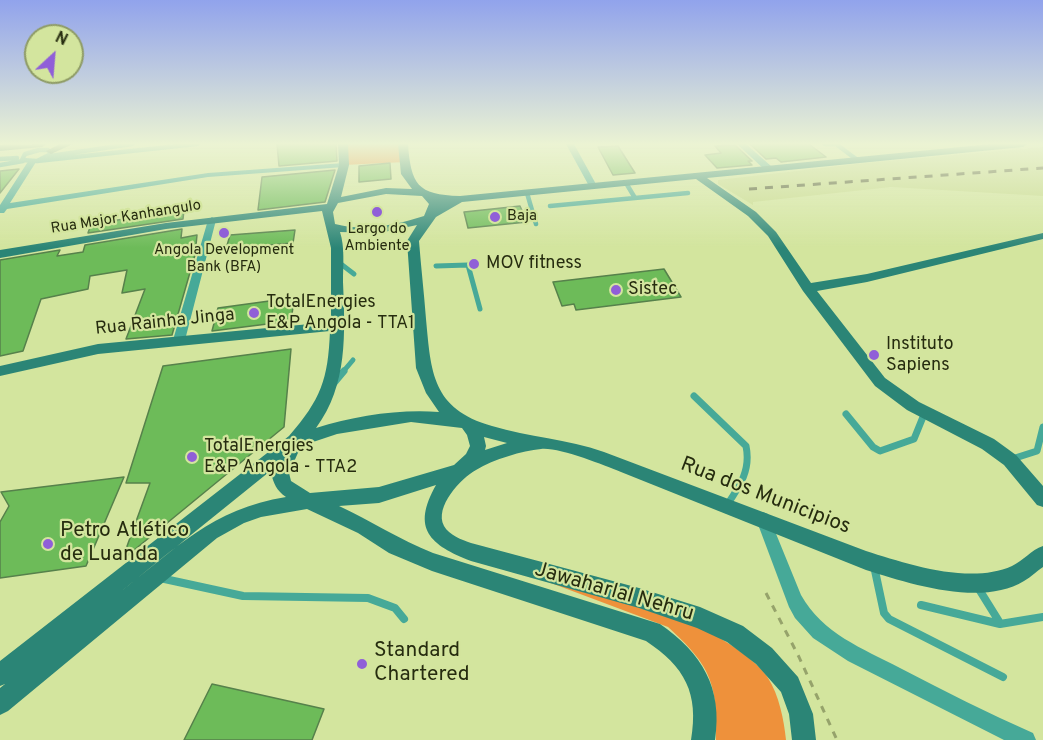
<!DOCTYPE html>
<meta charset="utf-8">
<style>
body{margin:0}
#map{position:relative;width:1043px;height:740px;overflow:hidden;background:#d3e59e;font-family:Overpass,sans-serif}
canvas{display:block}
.north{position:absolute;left:24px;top:24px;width:60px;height:60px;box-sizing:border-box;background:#d3e59e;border:2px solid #8e9b65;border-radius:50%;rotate:26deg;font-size:16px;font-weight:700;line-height:24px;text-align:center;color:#262c0f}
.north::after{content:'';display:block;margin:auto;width:21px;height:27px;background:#905fd8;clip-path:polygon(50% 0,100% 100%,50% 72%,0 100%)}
</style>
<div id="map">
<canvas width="1043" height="740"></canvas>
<div class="north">N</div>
</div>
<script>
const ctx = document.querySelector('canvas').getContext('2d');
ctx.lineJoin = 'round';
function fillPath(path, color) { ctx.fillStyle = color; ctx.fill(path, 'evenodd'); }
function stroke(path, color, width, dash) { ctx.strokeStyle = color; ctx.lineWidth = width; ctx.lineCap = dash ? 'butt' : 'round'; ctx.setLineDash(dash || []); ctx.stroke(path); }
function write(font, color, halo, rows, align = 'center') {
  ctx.font = font + ' Overpass,sans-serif'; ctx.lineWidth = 4.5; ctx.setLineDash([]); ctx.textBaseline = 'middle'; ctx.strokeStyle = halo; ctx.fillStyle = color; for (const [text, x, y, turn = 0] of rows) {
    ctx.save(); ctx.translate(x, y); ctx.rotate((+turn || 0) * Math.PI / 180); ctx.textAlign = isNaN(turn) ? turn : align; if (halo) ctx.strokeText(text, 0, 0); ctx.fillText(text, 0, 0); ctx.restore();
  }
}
const built = new Path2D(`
 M1043,147V196L891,187L753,202V205L718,184V180L865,163Z`);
const green = new Path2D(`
 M343,144H403L405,162L344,165Z
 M434,539L706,630C724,640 757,660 768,678C779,695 784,720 786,740H716C718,683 710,665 668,627Z`);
const building = new Path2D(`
 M277,144H336L337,161L279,166Z
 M750,144H809L826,157L781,162L776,158L766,159Z
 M735,145L752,161H748L752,165L717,168L705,155L721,153L715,146Z
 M618,146L635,173L613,175L598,147Z
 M390,163L391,179L359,182V166Z
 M19,169L0,193V171Z
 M335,170L325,202L258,210L262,177Z
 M520,206L527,222L468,228L464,212Z
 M184,210L183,219L88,233L91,224Z
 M182,229L181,238L197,235L195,255L172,335L126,339L145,289L122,293L127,270L90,276L88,289L41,299L23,351L0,356V260L60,250L57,256L83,252L85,245Z
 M295,230L293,243L226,249L230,235Z
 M664,269L681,297L576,310L574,304L562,306L553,282Z
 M284,299V301L294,300L291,321L212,331L218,308Z
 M291,349L284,427L122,560L150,483H126L163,366Z
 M124,477L86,566L0,578V522L9,506L1,492Z
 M212,684L324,709L312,740H184Z`);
const path = new Path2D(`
 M766,593L799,657L837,740`);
const laneFar3 = new Path2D(`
 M825,144H837
 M836,144L856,159
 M39,150H48L51,154L37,161L22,160L25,154Z
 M50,156L132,144
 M0,159L17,158
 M37,161L197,144
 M0,165L23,161
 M626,183L635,198
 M527,193L536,224
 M550,206L688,193`);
const laneFar2 = new Path2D(`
 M337,261L354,274
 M436,266L468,265L480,309
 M342,373L353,360`);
const laneFar1 = new Path2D(`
 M334,383L344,371
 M694,396L746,446C751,470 740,486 727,505
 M846,414L873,447L880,451L914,439L925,412
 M1012,459L1037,451L1043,427`);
const lane = new Path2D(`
 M874,566L884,613L889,619L1003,677
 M160,578L243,596L368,598L395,608L404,619
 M977,586L1000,623
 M921,605L1000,624L1043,617`);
const street = new Path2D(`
 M566,144H574L597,186L596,188L589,186Z
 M737,144H746L771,166V170H765Z
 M29,160L36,162L10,203L208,173L344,163L348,165L344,167L208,177L7,209L4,213H0V205Z
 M212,217L216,220L185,340L179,344L173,340L208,220Z
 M763,512L768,514L770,519L801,595C823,634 862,648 900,668C944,691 988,713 1033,733L1036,740H1004L848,661L813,638L795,618L789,607L756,519L758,514Z`);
const secondary = new Path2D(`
 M338,144H348L349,165L341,197L386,188L412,189L401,174L398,144H408C411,184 417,195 460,196L991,144H1027L1023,147L707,178L756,212L776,232L811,283L867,274L1043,233V239L867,282L817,291L885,378L919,402L994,439L1016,455L1043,486V507L1037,505L1004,465L982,449L907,410L875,386L803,291L768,236L748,216L696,179L462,202L436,217L419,241C421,267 424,293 426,319C431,372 432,409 492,426C529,437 567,439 604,452L866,551C907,564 970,585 1012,566C1023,561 1031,550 1043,546V567C1037,571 1031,577 1024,581C982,607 910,584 866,570L621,472C603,465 559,447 541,449C522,451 494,459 476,470C461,478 434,507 444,526C449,535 462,540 471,543L639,588L700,607L743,626L772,648L798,677L813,714L816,740H792L789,714L781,692L756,664L727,642L697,628L639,608L471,561C430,545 411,529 436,485L379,503L339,506C371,521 400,540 433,553L660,624C702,653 723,688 715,740H691C699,693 685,667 646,641L432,571L389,553L358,533L307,509L261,517L244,523L217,538L8,711L0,715V688L5,684L0,686V661L289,436C321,399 328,380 330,331L98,354L0,376V366L98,344L331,322V248L322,211L166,229L0,258V250L166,223L327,204L339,165ZM386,194L422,196L429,204L424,216C395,225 365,232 335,224L333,212L338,203ZM417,225L407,241L416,368L426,393L439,412C398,409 355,416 316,428C348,385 345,333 343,282C343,266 345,247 340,232L379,233ZM411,422L462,428L467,435L470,446L466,454L454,465L379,487L310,493L291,481L289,473L301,446L337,434ZM484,437L507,443L485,450L486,446ZM274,468L271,473C274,484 276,490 286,497C212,509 176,548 119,593Z`);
const primary = new Path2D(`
 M46,144L42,147L0,151V145Z
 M60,144H73L51,154L46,151Z`);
const rail = new Path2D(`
 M749,189L1043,168`);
const markers = [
 [377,212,6,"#905fd8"],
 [495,217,6,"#905fd8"],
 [224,233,6,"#905fd8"],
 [474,264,6,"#905fd8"],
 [616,290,6,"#905fd8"],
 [254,313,6,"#905fd8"],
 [874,355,6,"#905fd8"],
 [192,457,6,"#905fd8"],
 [48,544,6,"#905fd8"],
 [362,664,6,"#905fd8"]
];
const farPoinames = [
 ["Baja",507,217,"left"],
 ["Largo do",377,230],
 ["Ambiente",377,247],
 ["Angola Development",224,251],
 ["Bank (BFA)",224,268]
];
const farStreetnames = [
 ["Rua Major Kanhangulo",126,218,-9]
];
const poiNames = [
 ["MOV fitness",486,264],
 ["Sistec",628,290],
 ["TotalEnergies",266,303],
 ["E&P Angola - TTA1",266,324],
 ["Instituto",886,345],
 ["Sapiens",886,366],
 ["TotalEnergies",204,447],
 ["E&P Angola - TTA2",204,468]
];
const streetNames = [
 ["Rua Rainha Jinga",165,323,-6]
];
const nearStreetnames = [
 ["Rua dos Municipios",765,497,21],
 ["Jawaharlal Nehru",614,593,16]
];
const nearPoinames = [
 ["Petro Atlético",60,532],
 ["de Luanda",60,556],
 ["Standard",374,652],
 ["Chartered",374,676]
];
fillPath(built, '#c6d98a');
fillPath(green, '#ee913b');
fillPath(building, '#6dbb59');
stroke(building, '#56814b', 1.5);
stroke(path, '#96a36b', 3, [7, 7]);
stroke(laneFar3, '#46a998', 4.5);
stroke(laneFar2, '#46a998', 5);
stroke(laneFar1, '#46a998', 7);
stroke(lane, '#46a998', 8);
fillPath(street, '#46a998');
fillPath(secondary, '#2b8576');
fillPath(primary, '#236a5e');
stroke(rail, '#444c28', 3, [8, 8]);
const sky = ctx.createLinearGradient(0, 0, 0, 248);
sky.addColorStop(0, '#91a3ec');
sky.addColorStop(0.58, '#ebf3d3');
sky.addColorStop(1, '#ebf3d300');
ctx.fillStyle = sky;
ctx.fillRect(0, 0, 1043, 248);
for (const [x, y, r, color] of markers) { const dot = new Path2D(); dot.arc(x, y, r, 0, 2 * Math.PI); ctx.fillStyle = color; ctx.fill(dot); stroke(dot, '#d3e59e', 2); }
write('15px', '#262c0f', '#d3e59e', farPoinames);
write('15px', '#262c0f', '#d3e59e', farStreetnames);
write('18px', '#262c0f', '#d3e59e', poiNames, 'left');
write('18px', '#262c0f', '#d3e59e', streetNames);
write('21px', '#262c0f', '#d3e59e', nearStreetnames);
write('21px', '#262c0f', '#d3e59e', nearPoinames, 'left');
</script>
